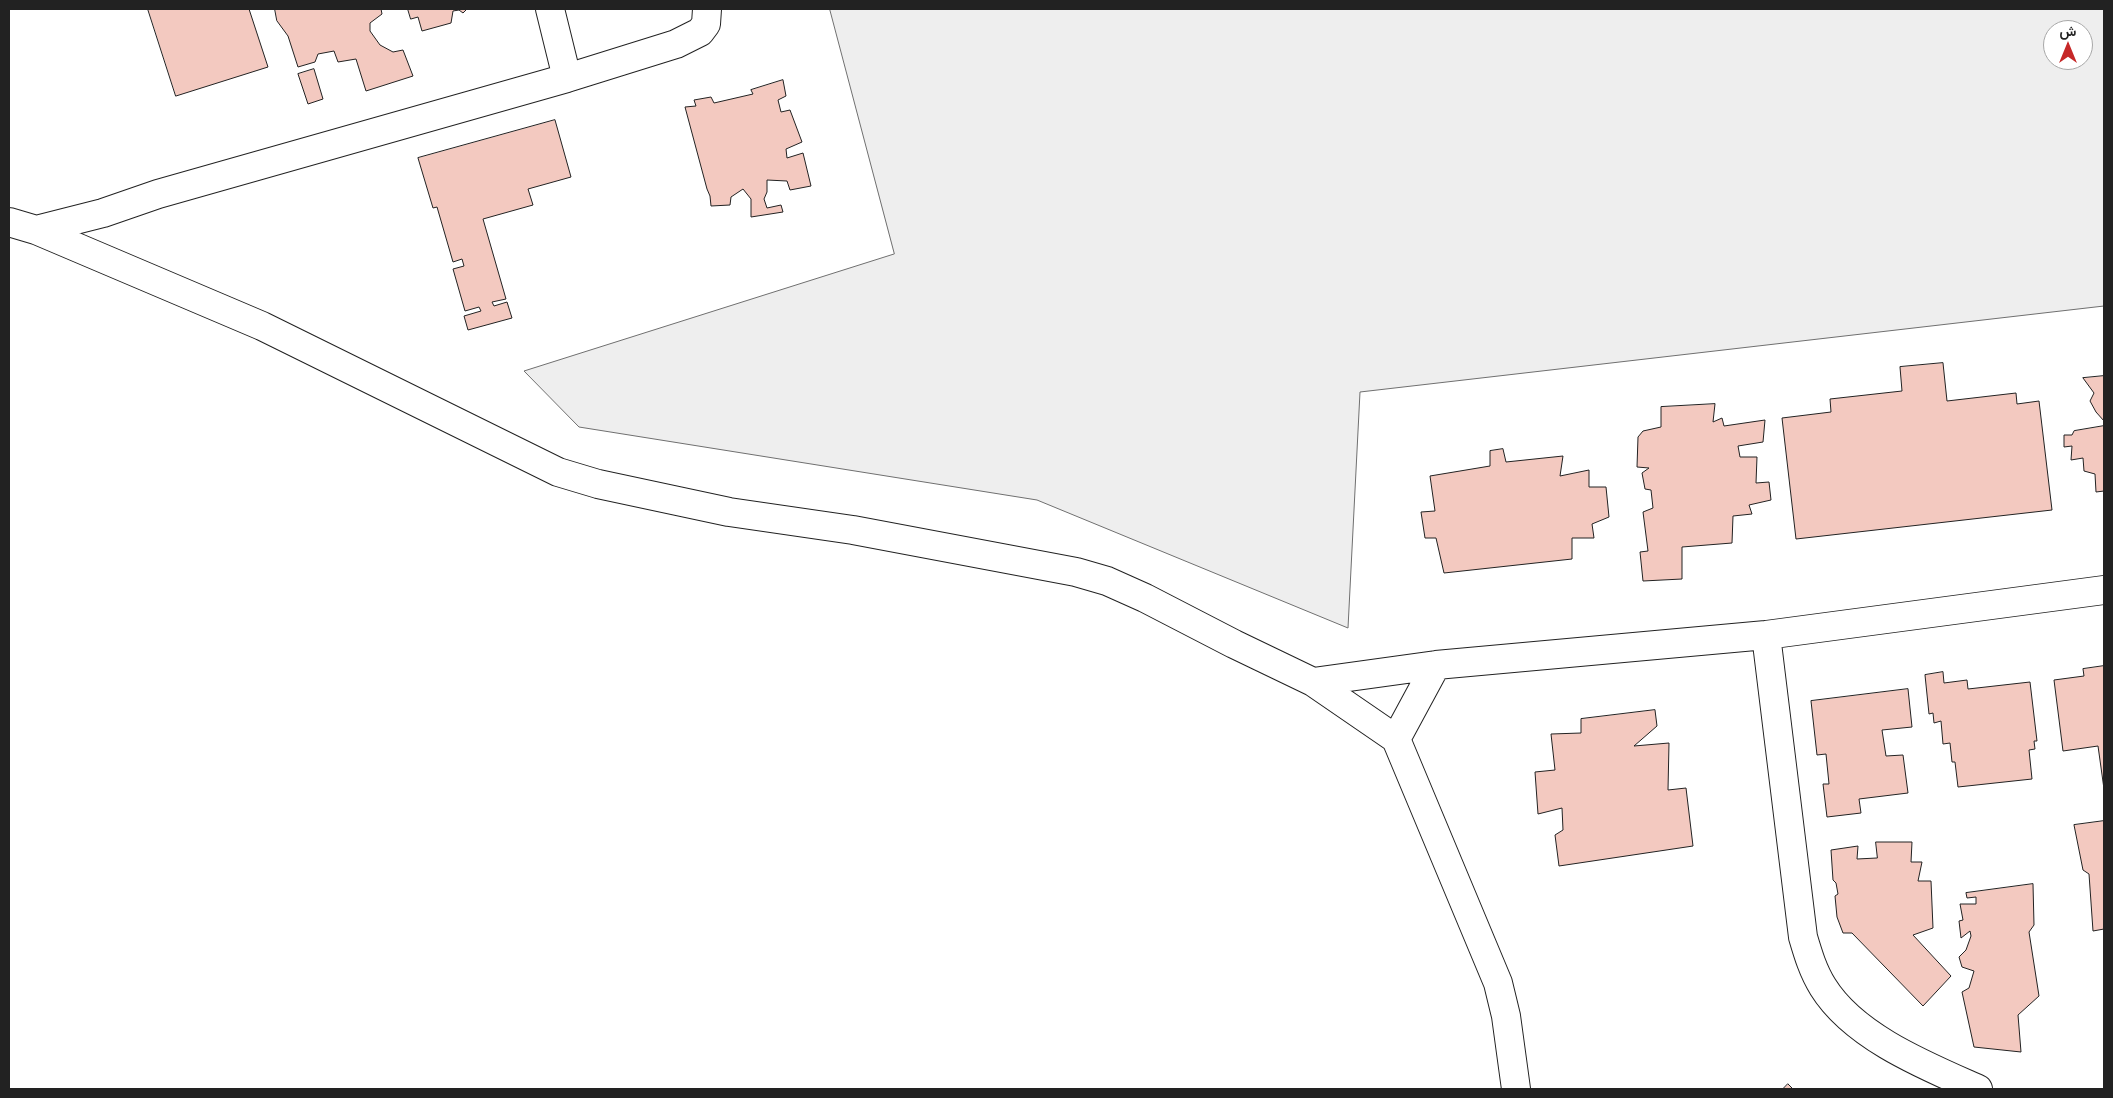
<!DOCTYPE html>
<meta charset="utf-8">
<style>
body{margin:0}
#map{position:relative;width:2113px;height:1098px;overflow:hidden;background:#fff;font-family:"Space Grotesk",Vazirmatn,sans-serif}
canvas{display:block}
.frame{position:absolute;inset:0;border:10px solid #222;pointer-events:none}
.north{position:absolute;left:2043px;top:20px;width:50px;height:50px;box-sizing:border-box;background:#fff;border:1px solid #a7a7a7;border-radius:50%;rotate:0deg;font-size:14px;font-weight:700;line-height:20px;text-align:center;color:#222}
.north::after{content:'';display:block;margin:auto;width:18px;height:22px;background:#c62828;clip-path:polygon(50% 0,100% 100%,50% 72%,0 100%)}
</style>
<div id="map">
<canvas width="2113" height="1098"></canvas>
<div class="frame"></div>
<div class="north">ش</div>
</div>
<script>
const ctx = document.querySelector('canvas').getContext('2d');
ctx.lineJoin = 'round';
function fillPath(path, color) { ctx.fillStyle = color; ctx.fill(path, 'evenodd'); }
function stroke(path, color, width, dash) { ctx.strokeStyle = color; ctx.lineWidth = width; ctx.lineCap = dash ? 'butt' : 'round'; ctx.setLineDash(dash || []); ctx.stroke(path); }
const green = new Path2D(`
 M830,9H2104V306L1360,392L1348,628L1037,500L579,427L524,371L894,254ZM2053,30H2083V60H2053Z`);
const building = new Path2D(`
 M148,9H249L268,67L176,96Z
 M275,9H381L382,14L370,23V31L380,45L393,52L403,50L413,76L366,91L356,59L338,62L334,51L318,54L315,62L298,67L288,36L277,21Z
 M408,9H467L463,13L459,10L453,11L451,23L422,31L418,17L411,19Z
 M314,69L323,99L308,104L298,74Z
 M783,80L786,96L778,100L781,112L790,110L802,142L786,149L787,158L803,153L811,186L790,190L787,181L767,180V192L764,199L767,208L781,205L783,212L751,217V199L743,189L731,197L730,205L711,206L710,196L707,189L685,107L696,106L694,100L711,97L714,103L753,94L751,90Z
 M555,120L571,177L528,189L533,205L483,219L506,299L492,302L494,306L507,302L512,318L468,330L464,316L481,311L479,307L465,311L453,269L464,266L462,259L453,262L437,207L433,208L418,158Z
 M1943,363L1947,401L2016,393L2017,404L2039,401L2052,510L1796,539L1782,418L1831,412L1830,399L1902,391L1900,367Z
 M2104,376V421L2096,412L2090,401L2094,393L2083,378Z
 M1715,404L1713,422L1722,418L1724,426L1765,420L1763,442L1738,446L1740,457H1757L1756,483L1769,482L1771,500L1749,505L1752,514L1733,516L1732,543L1682,547V579L1643,581L1640,552L1648,551L1643,512L1653,508L1651,490L1645,489L1642,473L1649,468L1637,467L1638,437L1643,431L1661,427V407Z
 M2104,426V491L2096,492L2095,474L2084,471L2083,458L2071,460L2072,446L2064,447V435H2072L2074,431Z
 M1503,449L1506,462L1563,456L1560,476L1589,470V487H1606L1609,517L1592,524L1594,538H1572V559L1444,573L1436,538H1425L1421,512L1435,511L1430,476L1490,466V451Z
 M2104,666V789L2098,746L2063,751L2054,680L2084,676L2083,669Z
 M1943,672L1944,683L1967,680L1968,689L2030,682L2037,741H2034L2035,749L2029,750L2032,779L1958,787L1955,762H1952L1950,743L1943,744L1941,721L1934,723L1933,713L1929,714L1925,675Z
 M1908,689L1912,727L1882,730L1886,756L1903,755L1908,793L1859,799L1861,813L1827,817L1823,784H1829L1826,754L1817,755L1811,701Z
 M1655,710L1657,726L1634,746L1669,743L1668,790L1686,788L1693,846L1559,866L1555,835L1563,830L1562,808L1538,814L1535,772L1555,770L1551,734L1581,733V719Z
 M2104,821V929L2093,931L2089,874L2083,870L2074,825Z
 M1876,842H1912L1911,862H1922L1918,881H1931L1933,928L1913,935L1951,976L1923,1006L1852,933H1843L1837,917L1835,896L1838,894L1836,883L1833,880L1831,850L1858,846L1857,859L1877,858Z
 M2033,884L2034,925L2029,932L2039,996L2018,1015L2021,1052L1974,1047L1962,992L1969,988L1974,971L1962,967L1959,957L1966,950L1971,936L1970,931L1961,938L1959,921L1963,920L1960,904H1976V897L1967,898L1966,893Z
 M1788,1084L1793,1089H1783Z`);
const minor = new Path2D(`
 M550,9L567,78
 M9,222L36,230L262,326L558,472L598,484L729,512L853,530L1076,572L1107,581L1145,598L1234,644L1313,682L1396,739L1498,983L1506,1016L1516,1089
 M36,230L103,213L158,194L567,78L676,44L700,32L706,24L707,9
 M1766,635L1803,937C1808,954 1813,971 1823,987C1854,1037 1926,1066 1978,1089
 M1313,682L1436,665L1766,635L2104,590
 M1396,739L1436,665`);
fillPath(green, '#eee');
stroke(green, '#6f6f6f', 1);
fillPath(building, '#f3c9c0');
stroke(building, '#222', 1);
stroke(minor, '#222', 30);
stroke(minor, '#fff', 28);
</script>
